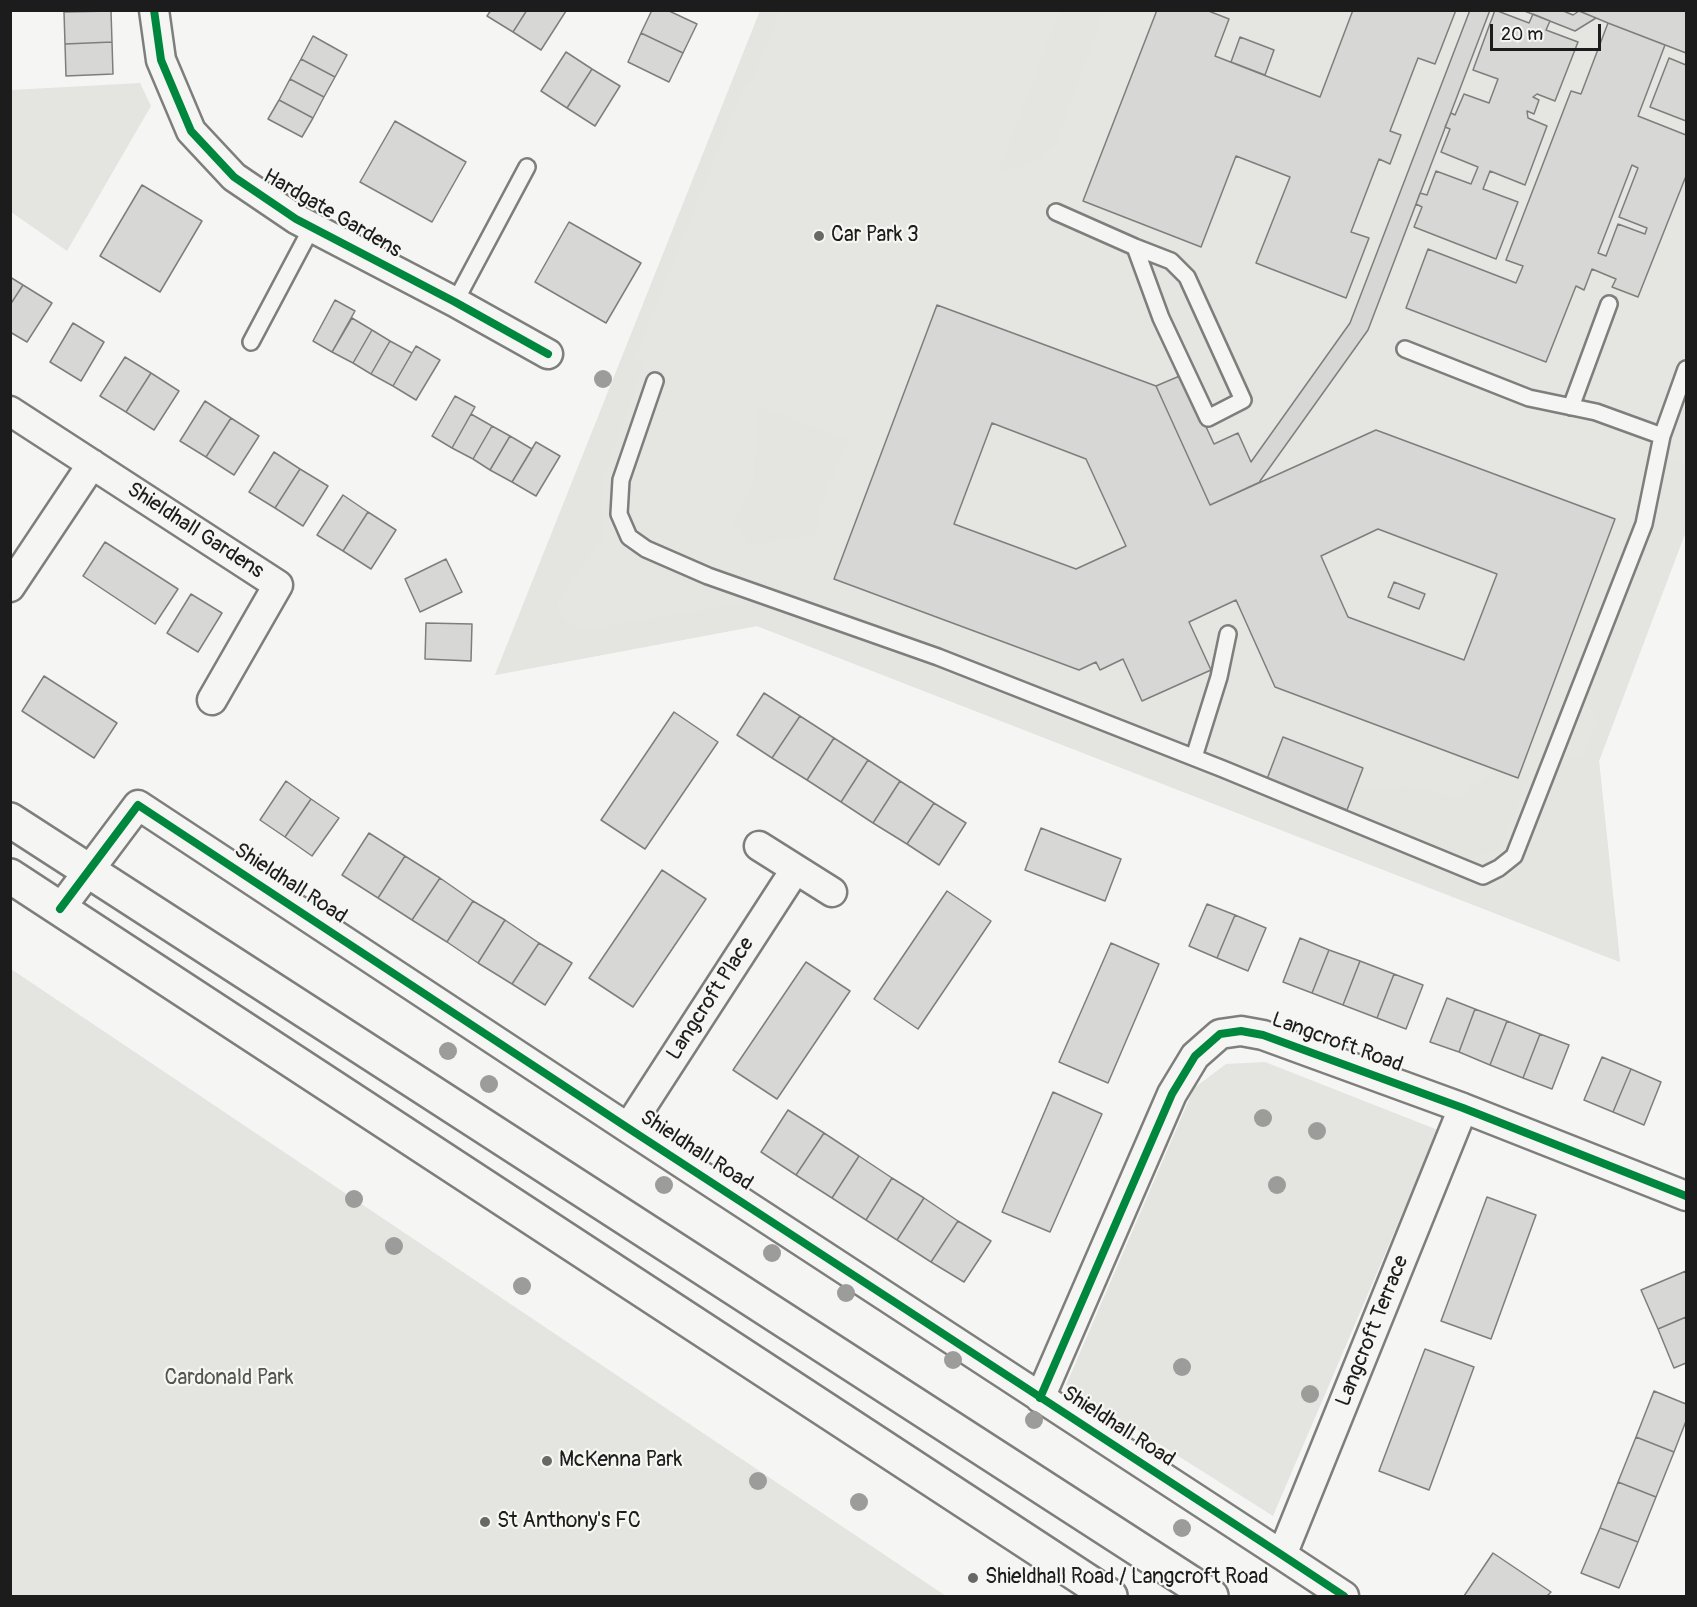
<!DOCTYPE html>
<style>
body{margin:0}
#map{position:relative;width:1697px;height:1607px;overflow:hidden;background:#f5f5f3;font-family:Pangolin,sans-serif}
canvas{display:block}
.frame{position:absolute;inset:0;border:12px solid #1c1c1c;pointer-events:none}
.scale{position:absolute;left:1490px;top:24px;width:111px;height:27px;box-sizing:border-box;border:3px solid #1c1c1c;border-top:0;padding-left:8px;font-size:18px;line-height:21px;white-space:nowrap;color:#1c1c1c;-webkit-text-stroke:4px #f6f6f2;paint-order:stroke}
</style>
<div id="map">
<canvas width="1697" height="1607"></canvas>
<div class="frame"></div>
<div class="scale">20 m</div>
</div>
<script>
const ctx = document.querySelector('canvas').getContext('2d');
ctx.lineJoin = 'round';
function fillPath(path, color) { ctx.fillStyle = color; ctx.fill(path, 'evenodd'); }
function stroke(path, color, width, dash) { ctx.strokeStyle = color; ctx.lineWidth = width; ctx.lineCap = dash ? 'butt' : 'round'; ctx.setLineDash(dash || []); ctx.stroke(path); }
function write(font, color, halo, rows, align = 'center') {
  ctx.font = font + ' Pangolin,sans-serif'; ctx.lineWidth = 4.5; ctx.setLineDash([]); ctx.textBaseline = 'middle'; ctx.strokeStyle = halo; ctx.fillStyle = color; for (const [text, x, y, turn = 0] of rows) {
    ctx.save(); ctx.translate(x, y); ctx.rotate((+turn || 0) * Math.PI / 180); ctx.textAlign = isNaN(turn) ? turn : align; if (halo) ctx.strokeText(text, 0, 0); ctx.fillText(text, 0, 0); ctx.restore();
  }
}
const built = new Path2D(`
 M760,11H1686V531L1599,761L1620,962L757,626L495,675Z`);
const green = new Path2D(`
 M760,11H780L753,80L745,83L635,358L645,362L601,485L604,536L557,602L562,617L578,631L751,601L928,666L1491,889L1509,881L1524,860L1555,774L1566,760L1583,757L1597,722L1586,700L1652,525L1657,491L1668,458L1686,464V531L1599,761L1620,962L757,626L495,675Z
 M1060,11H1104L1056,142L1031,164L998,173Z
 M140,83L151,106L67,251L11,212V90Z
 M757,405L850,440L826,490L814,535L751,545L732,523L753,485Z
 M1523,765L1531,769L1505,839L1495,851L1470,858L1356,818L1347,810L1355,789L1407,786L1461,797L1496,769L1518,778Z
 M10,969H11L946,1596H11Z
 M1265,1062L1438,1130L1273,1516L1066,1385L1194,1088L1226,1064Z`);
const building = new Path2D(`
 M491,10H527L513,32L487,16Z
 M527,10L566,11L541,50L513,32Z
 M652,10H667L697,24L683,53L641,33Z
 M1157,10H1206L1229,19L1215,56L1320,97L1353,10H1456L1435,64L1418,58L1390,131L1401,135L1390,164L1379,159L1351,232L1369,238L1346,298L1256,263L1290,177L1236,156L1201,247L1083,201Z
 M1470,10H1490L1368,330L1260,481V482L1210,505L1156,386L1182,375L1214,444L1238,433L1251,462L1350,323Z
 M1495,10L1529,23L1533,14L1550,21L1546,30L1578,42L1555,101L1537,94L1533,97L1539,100L1534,114L1527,111L1528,118L1547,126L1525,185L1490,171L1483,189L1518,202L1496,259L1414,227L1422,207L1416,204L1420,193L1427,195L1436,171L1471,184L1478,167L1441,152L1450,129L1445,127L1451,113L1455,115L1464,94L1489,103L1498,79L1473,70Z
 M1522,10H1561L1573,15L1579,11L1596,18L1575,31Z
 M1577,10H1686V53L1608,23Z
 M111,11L112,42L65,44L64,12Z
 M1608,23L1665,45L1638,116L1686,135V176L1638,297L1612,287L1616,279L1592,269L1584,290L1576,286L1546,362L1406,308L1428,249L1516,283L1523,266L1506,260L1571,91L1581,94ZM1632,165L1638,168L1619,217L1647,228L1645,234L1618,224L1606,256L1598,253Z
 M641,33L683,53L669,82L628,62Z
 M313,36L347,55L335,77L301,59Z
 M1240,37L1274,50L1265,75L1231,62Z
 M112,42L113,74L66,76L65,44Z
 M566,52L592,69L567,108L541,91Z
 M1669,58L1686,65V121L1650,107Z
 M301,59L335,77L324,97L290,79Z
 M592,69L620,86L595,126L567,108Z
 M290,79L324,97L313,118L279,100Z
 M279,100L313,118L302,137L268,119Z
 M395,121L466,162L432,222L360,182Z
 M142,185L202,221L160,292L100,256Z
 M569,222L641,263L606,323L535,282Z
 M10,277L23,285L10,305Z
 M23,285L52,303L27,342L10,332V305Z
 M335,300L355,311L332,352L313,341Z
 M937,305L1156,386L1210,505L1376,430L1615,519L1518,778L1275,687L1236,600L1189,622L1211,670L1142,701L1123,659L1100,670L1096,662L1079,670L834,579ZM992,423L1086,459L1126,546L1076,569L954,524ZM1378,529L1497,574L1464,660L1348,617L1321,556Z
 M352,318L372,330L353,363L332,352Z
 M73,323L104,342L81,381L50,362Z
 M372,330L390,341L371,374L353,363Z
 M390,341L412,353L393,386L371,374Z
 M416,346L440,360L416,400L393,386Z
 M125,357L151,373L126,412L100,396Z
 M151,373L179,391L154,430L126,412Z
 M455,396L475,407L452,448L432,436Z
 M205,401L231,418L206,457L180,441Z
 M471,414L492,426L473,459L452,448Z
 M231,418L259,436L234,475L206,457Z
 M492,426L510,436L490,470L473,459Z
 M510,436L532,449L512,482L490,470Z
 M536,442L560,456L536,496L512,482Z
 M274,452L300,469L275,508L249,492Z
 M300,469L328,486L303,526L275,508Z
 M343,495L368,512L343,551L317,535Z
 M368,512L396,530L371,569L343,551Z
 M105,542L178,589L155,624L83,576Z
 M446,559L462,592L420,612L405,579Z
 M1394,582L1425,594L1419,609L1388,597Z
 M191,594L222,613L198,652L167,633Z
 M426,623L472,624L471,661L425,659Z
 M44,676L117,723L94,758L22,711Z
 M764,693L800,716L772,758L737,735Z
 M674,712L718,742L645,849L601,820Z
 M800,716L834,738L807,780L772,758Z
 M1283,737L1363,768L1347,810L1267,779Z
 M834,738L868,760L841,802L807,780Z
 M868,760L900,781L873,823L841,802Z
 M286,781L311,799L285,837L260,820Z
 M900,781L934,803L907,844L873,823Z
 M311,799L339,818L312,856L285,837Z
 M934,803L966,823L939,865L907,844Z
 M1041,828L1121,859L1105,901L1025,870Z
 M369,833L405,856L378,898L342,875Z
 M405,856L440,878L412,920L378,898Z
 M662,870L706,899L633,1007L589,978Z
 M440,878L473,901L447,942L412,920Z
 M947,891L991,921L918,1029L874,999Z
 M473,901L505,920L478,963L447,942Z
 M1207,904L1235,915L1217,958L1189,946Z
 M1235,915L1266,928L1248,971L1217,958Z
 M505,920L539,943L512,984L478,963Z
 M1300,938L1329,950L1312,993L1283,982Z
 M539,943L572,963L545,1005L512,984Z
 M1111,943L1159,964L1108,1083L1059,1062Z
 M1329,950L1360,961L1343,1005L1312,993Z
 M1360,961L1394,974L1377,1018L1343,1005Z
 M806,962L850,991L777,1099L733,1070Z
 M1394,974L1423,985L1406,1029L1377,1018Z
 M1447,998L1475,1009L1459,1052L1430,1042Z
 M1475,1009L1507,1021L1490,1065L1459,1052Z
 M1507,1021L1540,1034L1523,1078L1490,1065Z
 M1540,1034L1569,1045L1552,1089L1523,1078Z
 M1602,1057L1631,1069L1613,1112L1584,1100Z
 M1631,1069L1661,1082L1644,1125L1613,1112Z
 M1053,1092L1102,1114L1050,1232L1002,1212Z
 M788,1110L824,1133L796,1175L761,1152Z
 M824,1133L859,1156L832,1198L796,1175Z
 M859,1156L892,1178L866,1220L832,1198Z
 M892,1178L924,1198L897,1240L866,1220Z
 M1487,1197L1536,1215L1491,1339L1441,1321Z
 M924,1198L958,1221L931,1262L897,1240Z
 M958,1221L991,1241L964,1282L931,1262Z
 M1686,1271V1317L1658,1329L1641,1290Z
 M1686,1317V1363L1674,1368L1658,1329Z
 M1425,1349L1474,1367L1429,1490L1379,1471Z
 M1654,1391L1686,1404V1421L1674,1452L1636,1437Z
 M1636,1437L1674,1452L1656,1497L1618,1482Z
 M1618,1482L1656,1497L1638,1542L1600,1528Z
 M1600,1528L1638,1542L1619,1588L1581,1573Z
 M1493,1553L1551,1592L1547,1596H1464Z`);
const lane = new Path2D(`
 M1056,212L1135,247L1171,261L1187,277L1243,400L1208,418L1161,318L1135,247
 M455,302L527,167
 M251,342L312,227
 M1405,349L1529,398L1596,412L1662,436L1686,369
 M655,381L621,480L619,514L629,537L646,549L708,576L938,657L1223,769L1483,876L1499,868L1514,856L1644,524L1662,436
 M1571,407L1609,304
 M1194,757L1219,677L1228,634`);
const street = new Path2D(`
 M154,10L161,60L191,131L234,177L296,219L455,302L548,354
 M10,411L278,585L212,700
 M10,587L92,464
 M759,846L832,892
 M60,909L138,805L628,1128L1282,1555L1344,1596
 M628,1128L795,870
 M1040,1398L1172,1094L1195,1056L1220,1034L1241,1031L1263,1035L1463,1108L1686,1196
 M1282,1555L1463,1108`);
const primary = new Path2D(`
 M10,820L1211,1596
 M10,876L1110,1596`);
const cycleway = new Path2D(`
 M154,10L161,60L191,131L234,177L296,219L455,302L548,354
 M60,909L138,805L628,1128L1282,1555L1344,1596
 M1040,1398L1172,1094L1195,1056L1220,1034L1241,1031L1263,1035L1463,1108L1686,1196`);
const trees = [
 [603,379],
 [448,1051],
 [489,1084],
 [1263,1118],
 [1317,1131],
 [664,1185],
 [1277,1185],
 [354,1199],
 [394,1246],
 [772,1253],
 [522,1286],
 [846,1293],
 [953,1360],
 [1182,1367],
 [1310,1394],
 [1034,1420],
 [758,1481],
 [859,1502],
 [1182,1528]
];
const markers = [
 [819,236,6,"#686867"],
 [547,1461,6,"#686867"],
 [485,1522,6,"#686867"],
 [973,1578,6,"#686867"]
];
const streetNames = [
 ["Hardgate Gardens",332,214,30],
 ["Shieldhall Gardens",195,531,33],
 ["Shieldhall Road",290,884,33],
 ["Langcroft Place",711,999,-57],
 ["Langcroft Road",1337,1043,20],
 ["Shieldhall Road",696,1151,33],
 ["Langcroft Terrace",1373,1331,-68],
 ["Shieldhall Road",1118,1427,33]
];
const poiNames = [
 ["Car Park 3",831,236],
 ["McKenna Park",559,1461],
 ["St Anthony's FC",497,1522],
 ["Shieldhall Road / Langcroft Road",985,1578]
];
const parkNames = [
 ["Cardonald Park",229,1379]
];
fillPath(built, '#e5e5e2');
fillPath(green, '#e4e4e1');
fillPath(building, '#d7d7d6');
stroke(building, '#7e7e7d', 1.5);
stroke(lane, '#7e7e7d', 20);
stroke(street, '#7e7e7d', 33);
stroke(primary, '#7e7e7d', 38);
stroke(lane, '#f5f5f3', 15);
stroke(street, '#f5f5f3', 28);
stroke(primary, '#f5f5f3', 33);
stroke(cycleway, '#00873e', 8);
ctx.fillStyle = '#9c9c9b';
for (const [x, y] of trees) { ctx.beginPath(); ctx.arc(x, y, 9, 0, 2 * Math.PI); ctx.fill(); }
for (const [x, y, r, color] of markers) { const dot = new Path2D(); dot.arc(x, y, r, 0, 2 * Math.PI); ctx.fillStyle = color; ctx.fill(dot); stroke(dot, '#f6f6f2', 2); }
write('21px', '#1c1c1c', '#f6f6f2', streetNames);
write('21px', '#1c1c1c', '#f6f6f2', poiNames, 'left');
write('21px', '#545453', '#f6f6f2', parkNames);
</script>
